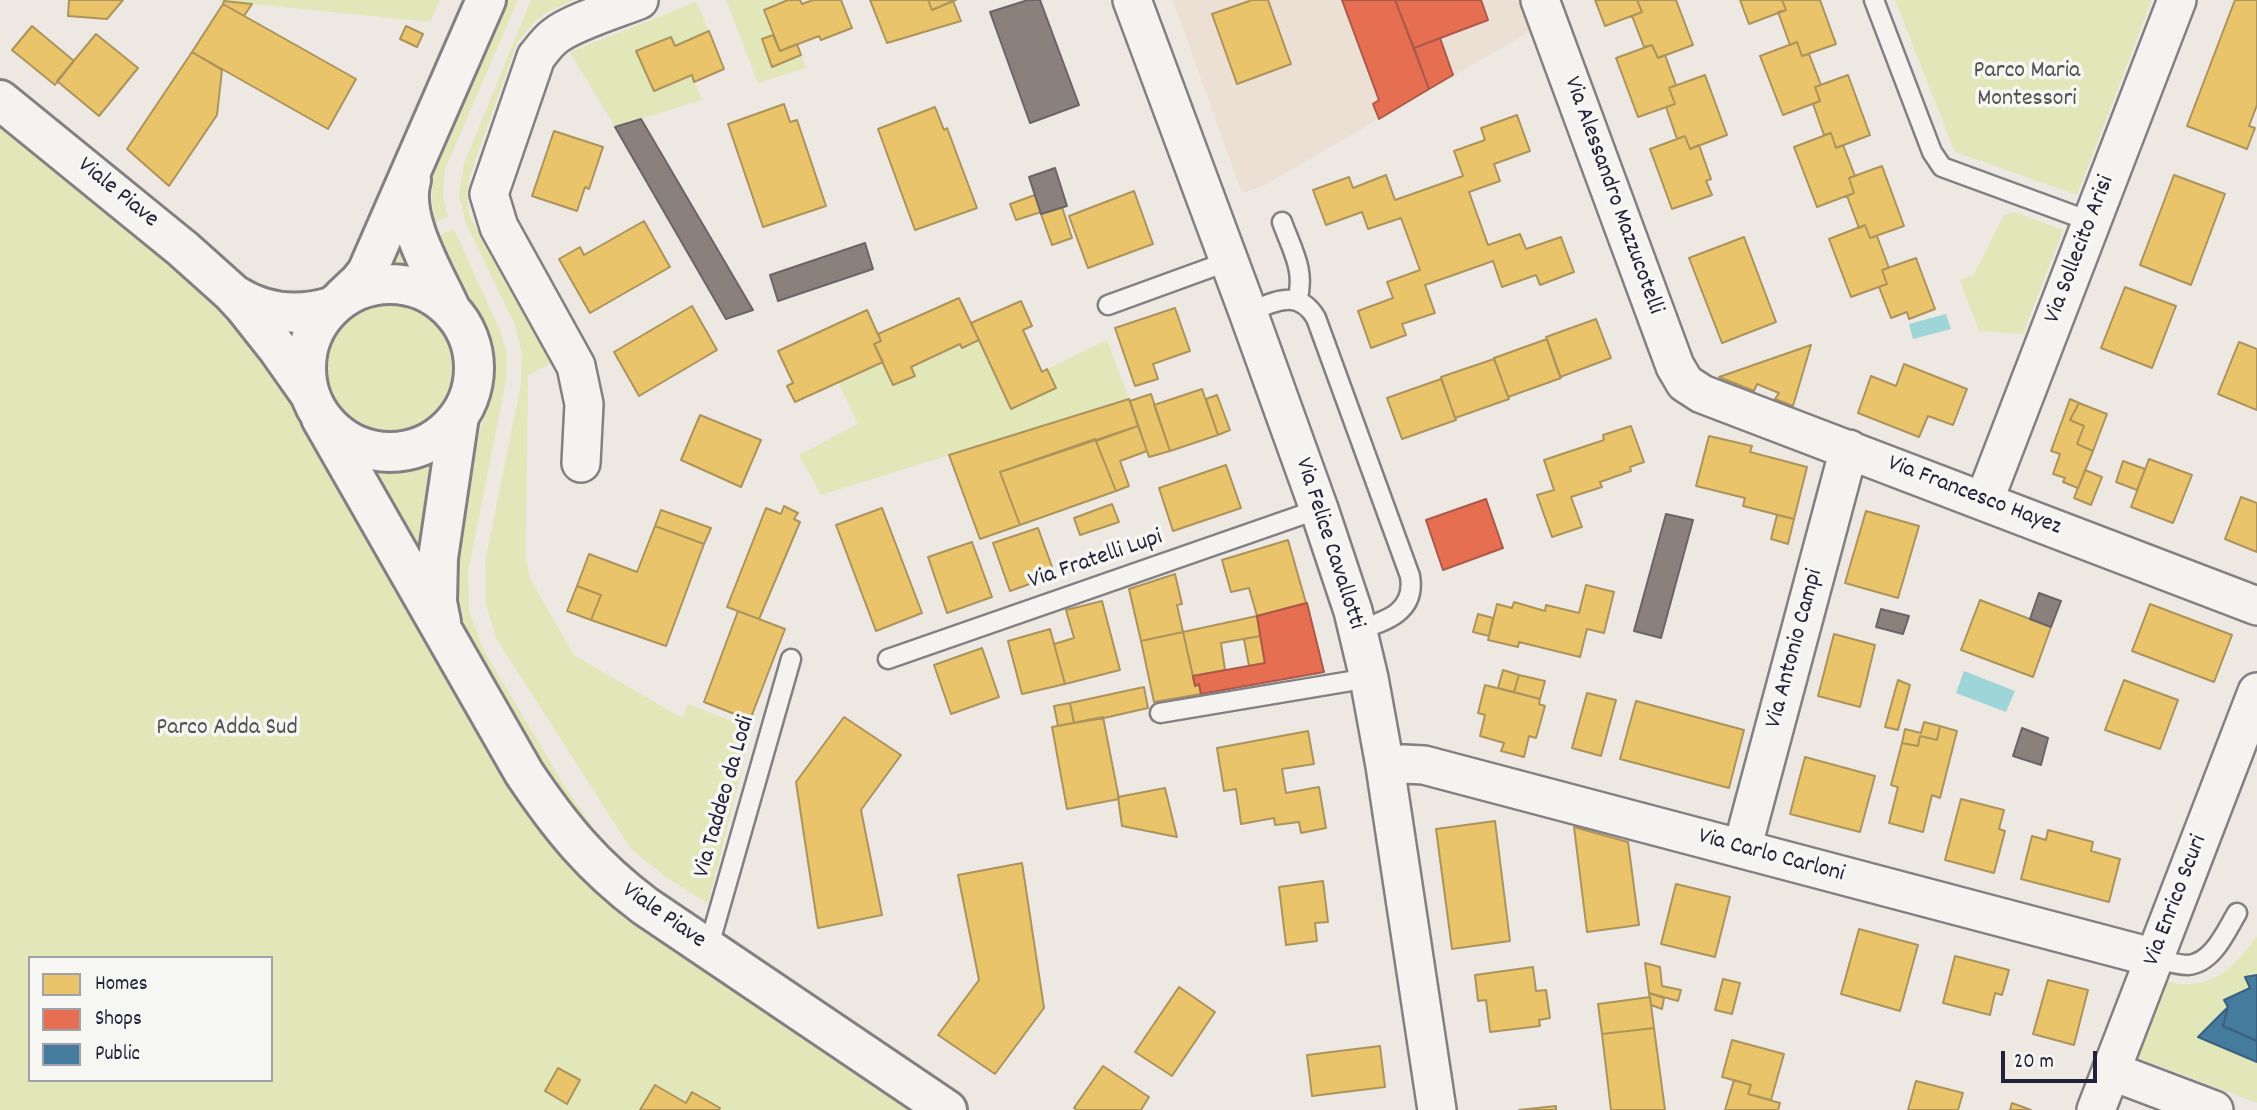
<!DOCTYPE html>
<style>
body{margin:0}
#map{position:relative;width:2257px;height:1110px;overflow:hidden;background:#ede8e2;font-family:Dekko,sans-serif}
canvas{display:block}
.legend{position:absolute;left:28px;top:956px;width:245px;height:126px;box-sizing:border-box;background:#f6f6f2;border:2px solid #a1a1a9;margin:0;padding:9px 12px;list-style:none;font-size:21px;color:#22223b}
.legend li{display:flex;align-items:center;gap:14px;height:35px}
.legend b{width:35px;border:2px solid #a1a1a9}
.scale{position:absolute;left:2001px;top:1051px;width:96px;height:32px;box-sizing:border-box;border:4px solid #22223b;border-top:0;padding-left:9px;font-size:21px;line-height:24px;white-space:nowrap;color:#22223b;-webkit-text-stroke:5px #f6f6f2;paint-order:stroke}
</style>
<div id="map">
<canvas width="2257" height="1110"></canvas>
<ul class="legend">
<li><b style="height:19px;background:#e9c46a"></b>Homes</li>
<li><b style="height:19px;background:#e76f51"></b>Shops</li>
<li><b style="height:19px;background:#457b9d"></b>Public</li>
</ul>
<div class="scale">20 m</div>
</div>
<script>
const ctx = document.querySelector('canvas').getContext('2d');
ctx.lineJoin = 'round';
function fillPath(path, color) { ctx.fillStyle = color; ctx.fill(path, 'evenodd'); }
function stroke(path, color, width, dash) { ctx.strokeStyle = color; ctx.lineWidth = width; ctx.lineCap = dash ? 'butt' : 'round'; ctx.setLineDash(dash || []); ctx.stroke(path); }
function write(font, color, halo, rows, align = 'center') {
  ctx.font = font + ' Dekko,sans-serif'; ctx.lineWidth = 7; ctx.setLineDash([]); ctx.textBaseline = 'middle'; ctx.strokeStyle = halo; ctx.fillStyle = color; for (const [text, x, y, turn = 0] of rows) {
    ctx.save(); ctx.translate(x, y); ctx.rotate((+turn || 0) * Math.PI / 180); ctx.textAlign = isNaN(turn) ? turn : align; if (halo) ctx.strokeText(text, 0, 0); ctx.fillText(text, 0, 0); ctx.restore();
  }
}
const built = new Path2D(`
 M1173,0H1519L1531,31L1261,187L1242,193Z`);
const green = new Path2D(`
 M215,0H440L430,22Z
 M501,0H518L445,169L443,196L448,217L435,222L432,201L433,161Z
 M531,0H574L547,12L535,21L517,43L470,175C467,191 466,204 471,219L552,363L528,375L526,557L530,578L574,655L682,718L688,704L752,729L708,904L665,876L631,849L496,638L486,605L485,562L521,384L522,354L515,325L465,221L459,195L464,164Z
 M726,0H788L764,10L773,35L762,39L772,66L801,55L806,68L758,83Z
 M1895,0H2152L2077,195L1955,152Z
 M696,2L709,31L675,46L671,37L637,52L653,91L692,75L702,100L615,127L570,52Z
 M0,114L220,298L295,395L521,786L919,1110H0ZM30,958H271V1080H30Z
 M2015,212L2063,230L2023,334L1979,331L1960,281L1974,274L2004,215Z
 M454,229L500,331L507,353L506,380L468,572L469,611L484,651L564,785L598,835L613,853L612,856L563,806L466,638L456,577L457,556L477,443L492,385L493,357L489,336L477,312L449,267L438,236Z
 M383,237L412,240L426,278C408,272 392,269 373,270Z
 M321 368a69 69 0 1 1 138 0a69 69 0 1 1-138 0Z
 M979,340L1011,409L1055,388L1047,369L1107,340L1129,399L821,495L799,455L858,424L838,382L883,362L894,385L915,376L911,367L960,344L962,348Z
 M448,441L433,585L355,456C393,467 416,462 448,441Z
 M2257,936V975L2245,977L2250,988L2224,1000L2228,1007L2198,1036L2257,1062V1103L2136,1057L2165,981C2207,993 2234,970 2257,936Z`);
const water = new Path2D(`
 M1946,314L1951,329L1913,339L1909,324Z
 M1964,671L2015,691L2006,712L1956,693Z`);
const homes = new Path2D(`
 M69,0H123L107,19L68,16Z
 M788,0H800L802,4L813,0H841L852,28L821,40L819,36L780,51L764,10Z
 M870,0H928L932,10L953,1L961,21L887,43Z
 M928,0H956L932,10Z
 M1252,0H1268L1291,64L1237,84L1212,14Z
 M1595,0H1637L1642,12L1605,26Z
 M1637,0H1676L1693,45L1658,58L1652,45L1644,47L1632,16L1642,12Z
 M1740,0H1782L1786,10L1749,24Z
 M1782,0H1820L1836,44L1802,56L1797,42L1790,45L1778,12L1786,10Z
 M2235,0H2257V105L2249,126L2255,128L2247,149L2187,126Z
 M224,1L252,4L244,16L223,4Z
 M223,4L356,79L328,129L192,52Z
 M32,26L74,61L55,85L12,50Z
 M406,26L423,34L417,47L400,39Z
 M709,31L724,69L694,82L692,75L654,91L636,51L671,37L675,46Z
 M96,34L138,68L99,116L57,81Z
 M773,35L780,51L797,44L801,55L772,67L762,39Z
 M1797,42L1802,56L1809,54L1821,85L1815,87L1820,101L1783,115L1760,56Z
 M1652,45L1658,58L1665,55L1676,85L1669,88L1675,104L1638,117L1616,58Z
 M192,52L222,70L217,115L169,186L127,149Z
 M1705,75L1727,135L1690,149L1685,136L1677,139L1666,107L1675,104L1669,88Z
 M1848,75L1870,135L1836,148L1831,133L1824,135L1813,104L1820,101L1815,87Z
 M784,104L790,122L797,120L826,206L763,227L728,124Z
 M935,107L944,130L947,128L977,208L915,230L878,129Z
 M1517,115L1530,151L1494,164L1500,181L1469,192L1488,245L1520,234L1526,249L1561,237L1574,272L1540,285L1536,275L1502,287L1493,261L1425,285L1435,313L1402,324L1406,335L1371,348L1358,311L1393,298L1387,282L1420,270L1401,218L1368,229L1362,212L1326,225L1313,190L1349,177L1353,188L1386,175L1395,200L1463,176L1454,151L1485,140L1481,128Z
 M554,131L603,147L589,189L585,187L577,211L532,196Z
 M1831,133L1836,148L1843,145L1855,176L1849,178L1854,193L1817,207L1794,147Z
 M1685,136L1690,149L1699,145L1711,179L1706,181L1712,195L1672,209L1650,149Z
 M1882,166L1904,226L1870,238L1865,225L1859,228L1847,196L1854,193L1849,178Z
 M2174,175L2225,194L2191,285L2140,265Z
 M1134,191L1153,244L1088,268L1069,216Z
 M1035,195L1041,212L1016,220L1010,204Z
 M1062,207L1072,238L1052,245L1041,214Z
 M644,221L670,267L590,313L559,259L580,247L584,255Z
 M1865,225L1870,238L1877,236L1889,268L1882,270L1887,284L1851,297L1829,239Z
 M1744,237L1776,322L1722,343L1689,258Z
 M1916,258L1935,309L1909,319L1907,312L1891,318L1879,287L1887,284L1882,270Z
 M2125,287L2176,306L2152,368L2101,348Z
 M959,298L979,340L962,348L960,344L911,367L915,376L893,385L874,344L881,341L878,334Z
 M1021,301L1032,326L1023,330L1042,372L1047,369L1056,388L1011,409L971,323Z
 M692,306L717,350L639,396L614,352Z
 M1175,308L1190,351L1153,364L1158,379L1135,386L1115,328Z
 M867,310L881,341L874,344L883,362L795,402L787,386L793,383L778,351Z
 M1596,319L1611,358L1560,377L1546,337Z
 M1547,339L1561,378L1508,397L1494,358Z
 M2239,342L2257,349V410L2218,394Z
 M1811,345L1793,406L1775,399L1779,393L1757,384L1754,391L1719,377Z
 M1494,359L1509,399L1455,418L1441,377Z
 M1904,364L1967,389L1953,425L1928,416L1919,437L1858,413L1871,376L1896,386Z
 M1441,379L1456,420L1402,439L1387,398Z
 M1202,389L1218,435L1170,451L1154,405Z
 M1151,394L1170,451L1149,457L1130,401Z
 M1217,395L1230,430L1218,435L1206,399Z
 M1129,399L1138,426L1000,472L1020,525L980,539L949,455Z
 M2070,399L2079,403L2070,420L2084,426L2077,444L2093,451L2078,488L2063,482L2065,478L2053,474L2060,454L2051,451Z
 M2079,403L2107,414L2093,451L2077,444L2084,426L2070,420Z
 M700,415L761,440L741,487L681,460Z
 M1138,426L1147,451L1120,461L1129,486L1116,491L1096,441Z
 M1631,426L1644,462L1630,467L1631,471L1600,482L1602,487L1571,497L1582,527L1552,537L1537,495L1554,490L1544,460L1604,440L1603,435Z
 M1709,436L1752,446L1750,452L1807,467L1794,519L1743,506L1745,498L1696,486Z
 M1095,439L1116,491L1020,525L1000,472Z
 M2149,459L2192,475L2173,523L2131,507Z
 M2123,461L2145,469L2137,490L2116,482Z
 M1226,465L1241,508L1173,531L1159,488Z
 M2085,470L2102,477L2091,505L2074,498Z
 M2241,497L2257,503V552L2225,539Z
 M1112,504L1119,522L1080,535L1074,518Z
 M784,506L798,513L794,519L800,522L759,619L727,607L766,508L781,514Z
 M882,508L922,613L876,631L836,525Z
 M661,510L711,528L704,544L655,526Z
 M1866,511L1919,526L1898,598L1845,583Z
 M1777,515L1794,519L1788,544L1771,539Z
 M655,526L704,544L666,646L591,620L601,595L577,586L589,554L637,572Z
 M1038,528L1055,575L1010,591L993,543Z
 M1288,540L1306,603L1257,616L1249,588L1231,592L1222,560Z
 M972,542L992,597L947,613L928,557Z
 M1175,574L1182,604L1177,605L1183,632L1141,641L1129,589Z
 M1586,585L1614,592L1604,633L1587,629L1580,657L1519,642L1518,647L1488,640L1497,604L1512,608L1514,602L1545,611L1546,605L1579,613Z
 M577,586L601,595L591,620L567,611Z
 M1980,600L2051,627L2033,677L1961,650Z
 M1102,601L1120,670L1065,684L1054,644L1074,638L1066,610Z
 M2150,604L2232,635L2214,682L2132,651Z
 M738,611L785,629L750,720L704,702Z
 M1478,614L1493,618L1489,636L1473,632Z
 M1257,616L1260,636L1221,643L1225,670L1193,676L1183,632Z
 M1050,629L1065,684L1022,694L1008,641Z
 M1183,632L1195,686L1199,684L1201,694L1154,702L1141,641Z
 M1834,634L1875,645L1860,707L1818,696Z
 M1260,636L1265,663L1249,666L1244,639Z
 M982,648L999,697L951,714L934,665Z
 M1503,670L1519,675L1514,692L1498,688Z
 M1519,675L1545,681L1540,699L1514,692Z
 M1898,680L1910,685L1898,730L1885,727Z
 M2124,680L2178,700L2160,749L2105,730Z
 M1485,685L1540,699L1539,704L1545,706L1536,738L1529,736L1524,757L1501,751L1504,743L1480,736L1485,715L1478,713Z
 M1144,687L1148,708L1104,718L1074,723L1070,703Z
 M1587,693L1616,700L1601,756L1572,748Z
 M1636,701L1744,730L1729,788L1620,759Z
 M1070,703L1074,723L1058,726L1054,706Z
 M844,717L901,755L861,810L882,915L818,928L796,782Z
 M1103,717L1119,799L1067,809L1052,727Z
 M1924,722L1940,726L1937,740L1920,736L1918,746L1902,743L1905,729L1921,733Z
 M1940,726L1957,731L1940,798L1932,795L1923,832L1889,823L1898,787L1891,785L1902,743L1918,746L1920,736L1937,740Z
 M1308,731L1314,764L1282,769L1286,793L1319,787L1326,828L1301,833L1299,822L1275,825L1274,818L1241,824L1236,789L1224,791L1217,748Z
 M1805,757L1875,776L1860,832L1790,814Z
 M1165,788L1177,837L1122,826L1118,797Z
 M1961,799L2004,810L1999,829L2005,831L1994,873L1945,860Z
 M1495,821L1510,941L1452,949L1436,829Z
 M1574,827L1628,842L1639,925L1587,932Z
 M2048,830L2093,842L2091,851L2120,859L2109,902L2021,879L2032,836L2046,840Z
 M1022,863L1044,1008L995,1074L938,1035L979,980L958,875Z
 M1323,881L1328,922L1315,923L1317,941L1286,945L1279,887Z
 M1676,884L1730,897L1715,957L1661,944Z
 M1859,929L1918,945L1900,1011L1841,994Z
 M1955,956L2009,970L2002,995L1995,993L1990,1015L1943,1003Z
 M1645,963L1660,967L1662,986L1681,990L1678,1001L1649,993Z
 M1533,967L1536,991L1546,990L1550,1018L1539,1020L1540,1026L1490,1032L1486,1000L1478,1001L1475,975Z
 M1723,979L1740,983L1732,1014L1715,1010Z
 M2048,980L2088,990L2074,1045L2033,1034Z
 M1179,987L1215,1012L1172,1076L1135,1052Z
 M1649,993L1664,998L1662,1009L1651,1005Z
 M1650,997L1654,1028L1602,1034L1598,1004Z
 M1654,1028L1665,1110H1611L1602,1034Z
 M1732,1040L1784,1054L1771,1100L1748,1094L1751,1085L1722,1077Z
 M1380,1046L1385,1087L1312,1096L1307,1055Z
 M1103,1066L1149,1097L1141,1110H1077L1074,1108Z
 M558,1068L580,1080L567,1104L545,1091Z
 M1734,1080L1751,1085L1748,1094L1780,1103L1778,1110H1725Z
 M1916,1081L1963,1093L1958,1110H1908Z
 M655,1085L686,1103L692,1092L720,1108L719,1110H640Z
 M2012,1103L2031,1110H2010Z
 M1556,1106V1110H1519Z`);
const shops = new Path2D(`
 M1342,0H1395L1429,89L1379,119L1373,104L1379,100Z
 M1395,0H1481L1488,20L1414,48Z
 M1440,38L1453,75L1429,89L1414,48Z
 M1486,499L1503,548L1443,570L1426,520Z
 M1307,603L1324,672L1201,694L1199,684L1195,686L1193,676L1265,663L1257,616Z`);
const public = new Path2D(`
 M2257,975V1041L2223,1026L2228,1007L2224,1000L2250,988L2245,977Z
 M2228,1007L2223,1026L2257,1041V1062L2198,1037Z`);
const industry = new Path2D(`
 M1028,0H1040L1079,105L1030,123L990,12Z
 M641,119L753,310L726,319L615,127Z
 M1055,168L1067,206L1041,214L1029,177Z
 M865,243L873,269L778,301L770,275Z
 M1666,514L1693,520L1661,638L1634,631Z
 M2039,593L2061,601L2051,627L2030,619Z
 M1881,609L1909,616L1903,634L1876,627Z
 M2022,728L2048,738L2041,765L2013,756Z`);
const lane = new Path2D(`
 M1874,0L1932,152L1942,167L2092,222
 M1282,222C1292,250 1306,271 1297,301
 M1108,305L1229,261
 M1248,312C1275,302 1298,288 1316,318L1410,576C1416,612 1386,621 1358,630
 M888,659L1319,509
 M1160,713L1369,678
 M708,949L791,659
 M2155,958C2165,961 2177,965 2188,965C2213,963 2226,931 2237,913`);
const street = new Path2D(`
 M1132,0L1248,312L1319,509L1353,611L1369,678L1385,766L1437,1110
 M1540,0L1675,366L1685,383L1702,394L2257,606
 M581,463L584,404L576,366L499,227L489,194L536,57C542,50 547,42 555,36C573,22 616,9 639,0
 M1984,501L2177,0
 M1385,766L1404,764L1424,765L2155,958
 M1742,849L1849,449
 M2111,1071L2214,1110
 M2096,1110L2257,692`);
const secondary = new Path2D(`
 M0,100L183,249L231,292L244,306L278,349L309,393
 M411,180C400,218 434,273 450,308
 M306 368a84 84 0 1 1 168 0a84 84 0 1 1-168 0Z
 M235,295C265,314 297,317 331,307
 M342,298L359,282L367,272L486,0
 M321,418L524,773C561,828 592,866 645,906L947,1110
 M441,622L437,602L438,558L459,416`);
const parkNames = [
 ["Parco Maria",2027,73],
 ["Montessori",2027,101],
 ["Parco Adda Sud",227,730]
];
const streetNames = [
 ["Viale Piave",117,194,39],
 ["Via Alessandro Mazzucotelli",1612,196,70],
 ["Via Sollecito Arisi",2081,250,-69],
 ["Via Francesco Hayez",1974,497,21],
 ["Via Felice Cavallotti",1328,544,72],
 ["Via Fratelli Lupi",1096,561,-19],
 ["Via Antonio Campi",1796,649,-75],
 ["Via Taddeo da Lodi",726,797,-74],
 ["Via Carlo Carloni",1771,857,15],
 ["Via Enrico Scuri",2177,901,-69],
 ["Viale Piave",663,917,35]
];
fillPath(built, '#ecdfd3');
fillPath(green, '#e2e7ba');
fillPath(water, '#9ed5d9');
fillPath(homes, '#e9c46a');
stroke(homes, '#ad935c', 2);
fillPath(shops, '#e76f51');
stroke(shops, '#ac584a', 2);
fillPath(public, '#457b9d');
stroke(public, '#3a6080', 2);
fillPath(industry, '#8a817c');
stroke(industry, '#6b6468', 2);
stroke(lane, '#828082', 23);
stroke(street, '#828082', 42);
stroke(secondary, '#828082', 44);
stroke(lane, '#f4f3f0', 18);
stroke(street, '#f4f3f0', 37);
stroke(secondary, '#f4f3f0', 38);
write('24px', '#505352', '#f6f6f2', parkNames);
write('24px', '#22223b', '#f6f6f2', streetNames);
</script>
